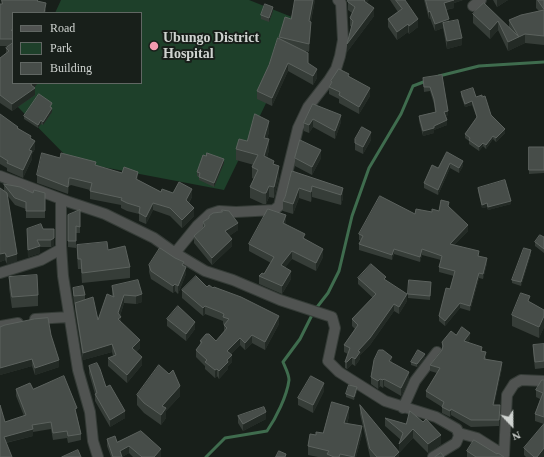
<!DOCTYPE html>
<style>
body{margin:0}
#map{position:relative;width:544px;height:457px;overflow:hidden;background:#181f1a;font-family:"Times New Roman",serif}
canvas{display:block}
.legend{position:absolute;left:12px;top:12px;width:130px;height:72px;box-sizing:border-box;background:#181f1a;border:1px solid #616763;margin:0;padding:5px 7px;list-style:none;font-size:12px;color:#cfd3d0}
.legend li{display:flex;align-items:center;gap:8px;height:20px}
.legend b{width:20px;border:1px solid #616763}
.north{position:absolute;left:492px;top:405px;width:40px;height:40px;-webkit-text-stroke:3px #181f1a;paint-order:stroke;rotate:158deg;font-size:11px;font-weight:700;line-height:16px;text-align:center;color:#cfd3d0}
.north::after{content:'';display:block;margin:auto;width:14px;height:18px;background:#cfd3d0;clip-path:polygon(50% 0,100% 100%,50% 72%,0 100%)}
</style>
<div id="map">
<canvas width="544" height="457"></canvas>
<ul class="legend">
<li><b style="height:5px;background:#505351"></b>Road</li>
<li><b style="height:11px;background:#1e402a"></b>Park</li>
<li><b style="height:11px;background:#474d49"></b>Building</li>
</ul>
<div class="north">N</div>
</div>
<script>
const ctx = document.querySelector('canvas').getContext('2d');
ctx.lineJoin = 'round';
function fillPath(path, color) { ctx.fillStyle = color; ctx.fill(path, 'evenodd'); }
function stroke(path, color, width, dash) { ctx.strokeStyle = color; ctx.lineWidth = width; ctx.lineCap = dash ? 'butt' : 'round'; ctx.setLineDash(dash || []); ctx.stroke(path); }
function write(font, color, halo, rows, align = 'center') {
  ctx.font = font + ' "Times New Roman",serif'; ctx.lineWidth = 4; ctx.setLineDash([]); ctx.textBaseline = 'middle'; ctx.strokeStyle = halo; ctx.fillStyle = color; for (const [text, x, y, turn = 0] of rows) {
    ctx.save(); ctx.translate(x, y); ctx.rotate((+turn || 0) * Math.PI / 180); ctx.textAlign = isNaN(turn) ? turn : align; if (halo) ctx.strokeText(text, 0, 0); ctx.fillText(text, 0, 0); ctx.restore();
  }
}
const green = new Path2D(`
 M61,0H249L302,21L285,64L224,190L71,161L15,104L24,83H141V13H55Z`);
const stream = new Path2D(`
 M439,76L479,66L544,62
 M206,457L225,438L267,431C276,418 287,396 289,380C289,374 285,367 283,362L300,339L314,311L328,293L339,271L352,216L369,168L401,114L413,86L426,81`);
const minor = new Path2D(`
 M473,6L481,0
 M0,176L69,202L105,214L154,238L175,253L205,271L233,280L280,300L332,317L335,328L328,361L339,372L385,401L436,417L457,429L459,436L456,443L433,457
 M61,199V245L63,276L78,370L90,412L93,441L98,457
 M175,253L197,226L210,214L219,211L236,212L274,210L279,206L298,128L308,107L329,80L336,69L340,56L343,40L341,3L338,0
 M0,273L41,260L61,249
 M35,319L69,317
 M0,326L18,323
 M403,408L415,381L437,352
 M459,433L477,438L504,455L507,395L514,384L521,380L544,381`);
const wall = new Path2D(`
 M295,0H315L311,21V30L309,52L306,51L308,64L317,78L313,85L288,71L272,106L257,99V91L269,65L279,37L291,19Z
 M348,0L367,3L374,16L347,52L352,27L350,26V18L352,13L348,10Z
 M390,0H405L418,27L409,34L408,32L397,40L388,27V19L398,12Z
 M424,0H463L454,3V8L446,10L449,22L462,45L447,49L443,28L435,31L430,18L429,19Z
 M493,0H508L497,7Z
 M536,0H544V45L525,43L508,51L498,30L490,39L473,23V14L484,3L509,28V20L539,11L536,8Z
 M39,2L46,10L45,13H13V83H38L34,87L35,95L12,111L0,103V58L6,53V48L9,46H0V4Z
 M273,11L269,22L261,19V15Z
 M442,75L448,115L446,116L447,125L434,130V133L423,136L419,121V116L435,112L434,104L430,91L424,92L423,78Z
 M349,76L370,96L359,114L339,103V99L329,94V87L331,84V81Z
 M461,92L476,97L505,133L496,142L493,139L486,149L483,146L479,151L469,144V141L465,138V134L477,118L472,105L465,107L461,96Z
 M313,104L341,122L335,139L313,127L309,133L304,131V123Z
 M52,107V112L43,125L41,124L38,128L24,119V116Z
 M0,114L31,138L35,149L32,154V159L23,178L7,171V168L0,164Z
 M269,132L267,139L269,150L267,157L274,164L279,177L274,198L269,197L266,204H263L250,198V187L254,179L252,178V167L254,165L236,160V149L247,141Z
 M355,139L371,140L363,154L355,150Z
 M529,147H544V173L529,174Z
 M447,152L463,166L459,173L450,168L438,195L424,188V183L438,168Z
 M60,158L96,165L138,180L161,192L173,193L192,197L189,203L194,216L182,228L170,216L153,210L146,224L139,221V214L127,211L121,208V205L90,199V190L71,185L69,186L68,194L37,183V175Z
 M295,158H321L312,175L295,166Z
 M224,163L214,187L199,180V177L197,176V172Z
 M292,171L343,188V198L341,205L312,197L311,202L299,198L293,214L283,211V201L285,197Z
 M4,184L33,193H45V218H26V209L15,205L7,195L17,261L7,264L5,260L0,262V188L4,191Z
 M478,188L511,204L488,210L487,207L482,208L478,191Z
 M449,207L468,231L454,245L479,256L487,263L483,279L479,278L470,311L460,308L445,326L439,321V316L450,289L454,276L439,272V267L441,260L422,255L420,262L394,254L392,260L359,250V244L361,240H359V234L415,214L432,212L439,211Z
 M80,210V233H76V248L68,247V215Z
 M203,222L238,230L229,236L232,246L212,265L194,243V236L203,228Z
 M286,223L285,224L305,239L323,257L316,271L292,259L285,267L291,279L282,294L259,284V276L264,274L271,263L249,251V244Z
 M27,229H43L54,245L51,247H40V253L28,257Z
 M544,237V253L535,246V242Z
 M77,245L108,250L130,267V278L82,283L81,269H78L77,256Z
 M531,254L521,286L512,283V280Z
 M149,265H184L186,274L178,294L175,291L173,293L151,279L149,272Z
 M9,277L38,295V306L12,308L9,288Z
 M358,278L386,280L407,301L399,314L394,311L370,345L360,355V359L355,366L352,364L347,369L345,368V362L348,354L344,352V345L355,329L352,326V319L373,298L358,284Z
 M138,280L142,302L136,304L124,303L120,316L121,322L140,348L136,352L142,365L127,383L108,366V358L113,356L112,352L83,360L75,310V303H74L73,295V288L85,295V300L98,320L112,296V286Z
 M431,286L430,300L408,298V294Z
 M207,287L213,288L279,324L265,350L252,343L245,350L240,345L231,354L232,362L228,366V369L219,379L217,376L215,378L205,369V366L196,357V350L200,344V341H216L224,332V325L223,324V321L205,314L203,316L182,298V290Z
 M530,302L544,310V327L539,338L512,326V315Z
 M167,319L195,329L186,341L167,326Z
 M0,327L51,335L59,367L35,375L32,366L0,375Z
 M456,335L470,339L468,342L482,351L486,358V359L502,368L494,405L500,411L499,426L471,427L451,415L450,417L442,413V407L426,397V391L437,373L430,371V365L442,349V342Z
 M544,344V368L535,369L533,353V345Z
 M425,358L417,367L411,365V362Z
 M392,363L409,379L401,396L384,386L383,388L380,386L378,389L371,384V377Z
 M89,366L106,387L125,418L110,427L95,401V394L89,373Z
 M544,380V424L535,421V414L540,399L536,397V390Z
 M16,389H33L77,415L81,434V440L68,443L67,438L53,440L51,429L33,432V436L6,443L0,457L5,422L24,416L16,396Z
 M324,391L313,413L298,405V398Z
 M357,391L354,400L346,397V394Z
 M137,395L180,396L166,411V418L161,425L144,413L137,405Z
 M360,405L399,457H370L360,414Z
 M238,416L266,419L243,431L238,423Z
 M349,416L347,424L362,434L356,457H318L308,455V446L316,435L323,433Z
 M385,418L406,424L441,444L428,453L413,438L399,453L401,440L385,426Z
 M544,424V456L543,457H526L524,455V448Z
 M141,431L161,457H133L129,453L122,457H111L107,446V439L117,442Z
 M467,451L497,454L504,457H467Z`);
const shadedWall = new Path2D(`
 M313,0H315L309,29V21Z
 M365,0H369L364,9V1Z
 M453,0H463L454,3V8L444,10V3Z
 M497,0H508L497,7Z
 M46,3L45,13H44Z
 M273,7V11L269,22V18Z
 M374,8V16L347,52V44Z
 M430,11V18L429,19V12Z
 M418,19V27L409,34V26Z
 M449,19V26L443,23V28L435,31V24Z
 M498,21V30L490,39V30Z
 M311,22V30L309,52V44Z
 M408,24V32L397,40V32Z
 M525,34V43L508,51V42Z
 M462,38V45L447,49V41Z
 M288,63V71L272,106V98Z
 M317,69V78L313,85V76Z
 M32,83H38L34,88H35V95L12,111V104Z
 M370,88V96L359,114V107Z
 M472,101V105L465,107V104Z
 M52,108V112L43,125V122Z
 M448,111V115L444,117V112Z
 M341,115V122L335,139V131Z
 M313,119V127L309,133V125Z
 M41,120V124L38,128V125Z
 M447,120V125L434,130V133L423,136V131Z
 M269,121V132L264,149V138Z
 M505,129V133L496,142V138Z
 M371,132V140L363,154V147Z
 M493,136V139L486,149V145Z
 M269,139V150L264,167V156Z
 M35,141V149L32,154V159L23,178V170L29,150Z
 M483,143V146L479,151V147Z
 M321,150V158L312,175V167Z
 M224,159V163L214,187V183Z
 M463,161V166L459,173V168Z
 M450,163V168L438,195V190Z
 M279,166V177L274,198V187Z
 M138,172V180L136,179Z
 M69,178V186L68,194V187Z
 M269,186V197L266,204V193Z
 M312,186V197L311,202V192Z
 M299,188V198L293,214V204Z
 M343,188V198L341,205V195Z
 M192,189V197L186,207V200Z
 M511,201V204L488,210V207Z
 M153,203V210L146,224V217Z
 M487,203V207L482,208V205Z
 M194,208V216L182,228V220Z
 M286,215V223L283,231V223Z
 M238,223V230L225,239V231Z
 M468,225V231L450,249V244Z
 M54,238V245L51,247V240Z
 M232,239V246L212,265V258Z
 M40,246V253L28,257V250Z
 M323,249V257L316,271V263Z
 M394,249V254L392,260V255Z
 M422,249V255L420,262V257Z
 M531,250V254L521,286V282Z
 M292,251V259L281,273V265Z
 M5,253V260L0,262V254Z
 M17,254V261L7,264V257Z
 M487,258V263L483,279V274Z
 M186,267V274L178,294V286Z
 M291,271V279L282,294V286Z
 M479,273V278L470,311V306Z
 M175,284V291L173,293V286Z
 M142,294V302L136,304V296Z
 M407,294V301L399,314V307Z
 M124,295V303L119,318L121,317V325L118,327V313Z
 M460,303V308L445,326V321Z
 M394,304V311L370,345L360,355V359L355,366V359L358,351Z
 M205,306V314L203,316V308Z
 M279,316V324L265,350V342Z
 M544,316V327L539,338V327Z
 M195,322V329L186,341V334Z
 M470,333V339L464,347V341Z
 M252,335V343L245,350V343Z
 M240,338V345L227,358V351Z
 M140,340V348L132,356V348Z
 M112,344V352L83,360V353Z
 M425,354V358L417,367V364Z
 M232,355V362L228,366V369L219,379V371L227,360Z
 M142,357V365L127,383V375Z
 M352,357V364L347,369V362Z
 M392,357V364L389,361Z
 M32,359V366L0,375V368Z
 M59,360V367L35,375V368Z
 M502,362V368L493,411V405Z
 M217,369V376L215,378V370Z
 M409,372V379L401,396V388Z
 M380,379V386L378,389V381Z
 M384,379V386L383,388V380Z
 M324,383V391L313,413V405Z
 M180,386V396L166,411V418L161,425V415L162,406Z
 M357,387V391L354,400V397Z
 M349,407V416L344,432V423Z
 M451,409V415L450,417V411Z
 M125,411V418L110,427V420Z
 M266,412V419L243,431V424Z
 M362,426V434L356,457H354Z
 M33,429V436L4,443V437Z
 M413,429V438L399,453V444Z
 M441,435V444L428,453V444Z
 M129,446V453L122,457L120,451Z
 M544,448V456L543,457H537Z
 M161,449V457H154Z
 M399,452V457H394Z`);
const building = new Path2D(`
 M2,0H38L37,1L46,3L44,13H13V30H11L13,32V39H0V4H2Z
 M295,0H313L309,21L311,22L309,44L279,37L285,17L291,19Z
 M348,0H365L364,1L374,8L347,44L353,21L350,18L355,7L348,2Z
 M396,0H405L418,19L409,26L408,24L397,32L388,19L402,9Z
 M426,0H454L444,3L449,19L435,24L430,11L429,12Z
 M538,0H544V9Z
 M484,3L519,37L509,20L521,15L544,10V36L525,34L508,42L498,21L490,30L473,14Z
 M265,4L273,7L269,18L261,15Z
 M458,20L462,38L447,41L443,23Z
 M278,38L308,53V63L317,69L313,76L288,63L272,98L257,91L269,65Z
 M13,43V83H32L31,85L35,88L12,104L0,95V58L9,51L6,48Z
 M339,69L349,74L348,76L370,88L359,107L339,95L340,92L329,87L332,82L331,81Z
 M442,75L448,111L444,112L447,120L434,126V128L423,131L419,116L436,112L434,99L430,87H424L423,78Z
 M473,88L476,97L482,95V97L485,96L491,115L505,129L496,138L493,136L486,145L483,143L479,147L469,140L470,138L465,134L477,117L472,101L465,104L461,92Z
 M39,94L52,103L50,107L52,108L43,122L41,120L38,125L24,116Z
 M313,104L341,115L335,131L313,119L309,125L304,123Z
 M0,114L18,127L17,128L31,136L30,138L35,141L29,150L32,151L23,170L7,163L8,161L0,156Z
 M255,114L269,121L264,138L269,139L264,156L274,161L273,164L279,166L274,187L269,186L266,193H263L250,187L258,170L252,167L258,155L236,149L239,139L247,141Z
 M362,127L371,132L363,147L355,143V139Z
 M300,140L321,150L312,167L295,158Z
 M529,147H544V170H529Z
 M447,152L463,161L459,168L450,163L438,190L424,183L432,165L438,168Z
 M42,153L60,158L61,153L96,162L95,165L122,173L124,167L138,172L136,179L161,192L162,189L173,193L179,182L192,189L186,200L194,208L182,220L170,208L153,203L146,217L139,213L140,207L127,203L121,200L122,198L90,191L92,183L71,178H69L68,187L37,175Z
 M207,153L224,159L214,183L199,177L200,173L197,172L203,155L206,156Z
 M292,171L343,188L341,195L312,186L311,192L299,188L293,204L283,201L285,197Z
 M505,180L511,201L488,207L487,203L482,205L478,188Z
 M4,184L20,187L33,193L34,190L45,193V211H26V202L15,198Z
 M0,188L7,193L17,254L7,257L5,253L0,254Z
 M380,196L415,214L416,209L432,212V209L439,211L441,200L449,202L448,206L468,225L450,244L479,251L478,256L487,258L483,274L479,273L470,306L460,303L445,321L439,316L446,288L450,289L455,271L439,267L442,256L422,249L420,257L394,249L392,255L359,244L363,236L359,234Z
 M268,209L286,215L283,223L305,234L303,238L323,249L316,263L292,251L281,265L291,271L282,286L259,276L262,273L264,274L274,257L249,244Z
 M80,210V227L76,226V241H68V215Z
 M222,210L229,211L238,223L225,231L232,239L212,258L194,236L205,226L203,222L209,218V216L213,213L222,212Z
 M41,224L43,229H54V238L51,240H37L40,246L28,250L27,229Z
 M540,235L544,237V249L535,242Z
 M107,242L108,250L125,246L130,267L82,273L81,259H78L77,245Z
 M160,248L175,258L184,262L182,265L186,267L178,286L175,284L173,286L151,271L149,265Z
 M524,248L531,250L521,282L512,280Z
 M371,264L386,277L384,279L407,294L399,307L394,304L370,338L358,351L360,352L355,359L352,357L347,362H345L350,348L344,345L358,325L352,319L376,294L358,278Z
 M37,275L38,295L12,297L9,277Z
 M196,276L207,287L209,285L213,288L214,287L241,297L279,316L265,342L252,335L245,343L240,338L227,351L232,355L227,360L228,362L219,371L217,369L215,370L205,362L207,360L196,350L202,342L200,341L206,334H209L216,341L227,328L224,325L229,319L223,317L224,314L220,312L205,306L203,308L182,290Z
 M138,280L142,294L136,296L124,295L118,313L121,317L118,319L140,340L132,348L142,357L127,375L108,358L116,355L112,344L83,353L75,303L93,297L98,320L107,294L114,297L112,286Z
 M409,280L431,282L430,296L408,294Z
 M83,286L85,295L74,296L73,288Z
 M521,293L530,296L528,301L544,310V316L539,327L512,315Z
 M178,306L195,322L186,334L167,319Z
 M48,318L51,335L59,360L35,368L32,359L0,368V327L5,325L34,319Z
 M462,327L470,333L464,341L482,347L481,351L486,352L484,359L502,362L493,405H500L499,420H471L451,409L450,411L442,407L444,402L426,391L440,368L430,365L442,350L443,346L442,342L451,331L456,335Z
 M544,344V361L535,362L533,345Z
 M379,350H383L392,357L389,361L409,372L401,388L384,379L383,380L380,379L378,381L371,377L374,360Z
 M418,350L425,354L417,364L411,362Z
 M97,363L100,369L106,387L110,385L125,411L110,420L95,394L97,393L89,366Z
 M159,365L169,374L173,370L180,386L162,406L166,408L161,415L144,403L137,395Z
 M64,376L77,408L75,409L81,434L68,436L67,431L53,433L51,422L32,425L33,429L4,437L12,457H0V405L5,422L26,415L16,389L30,383L33,389Z
 M311,376L324,383L313,405L298,398Z
 M542,380H544V417L535,414L543,393L536,390Z
 M349,385L357,387L354,397L346,394Z
 M332,402L349,407L344,423L362,426L354,457L340,454L339,457H334L327,454L329,451L308,446L310,434L316,435V432L323,433Z
 M360,405L399,452L394,457H377L370,449Z
 M264,407L266,412L243,424L238,416Z
 M410,411L423,422L426,419L441,435L428,444L413,429L399,444L403,433L385,418L406,424Z
 M544,424V448L537,457H534L524,448Z
 M141,431L161,449L154,457H142L129,446L120,451L122,457H113L107,439L115,436L117,442Z
 M474,440L497,454L498,453L504,457H476L467,451Z
 M78,450L81,457H62Z
 M279,451L286,454L285,457H276Z
 M441,453L444,457H435Z`);
const markers = [
 [154,46,5,"#f29aaf"]
];
const poiNames = [
 ["Ubungo District",163,38],
 ["Hospital",163,54]
];
fillPath(green, '#1e402a');
stroke(stream, '#3f6c4e', 3);
stroke(minor, '#353c37', 12);
stroke(minor, '#505351', 10);
fillPath(wall, '#363d38');
fillPath(shadedWall, '#232a25');
fillPath(building, '#474d49');
stroke(building, '#5c625e', 1);
for (const [x, y, r, color] of markers) { const dot = new Path2D(); dot.arc(x, y, r, 0, 2 * Math.PI); ctx.fillStyle = color; ctx.fill(dot); stroke(dot, '#181f1a', 1.5); }
write('bold 14px', '#cfd3d0', '#181f1a', poiNames, 'left');
</script>
